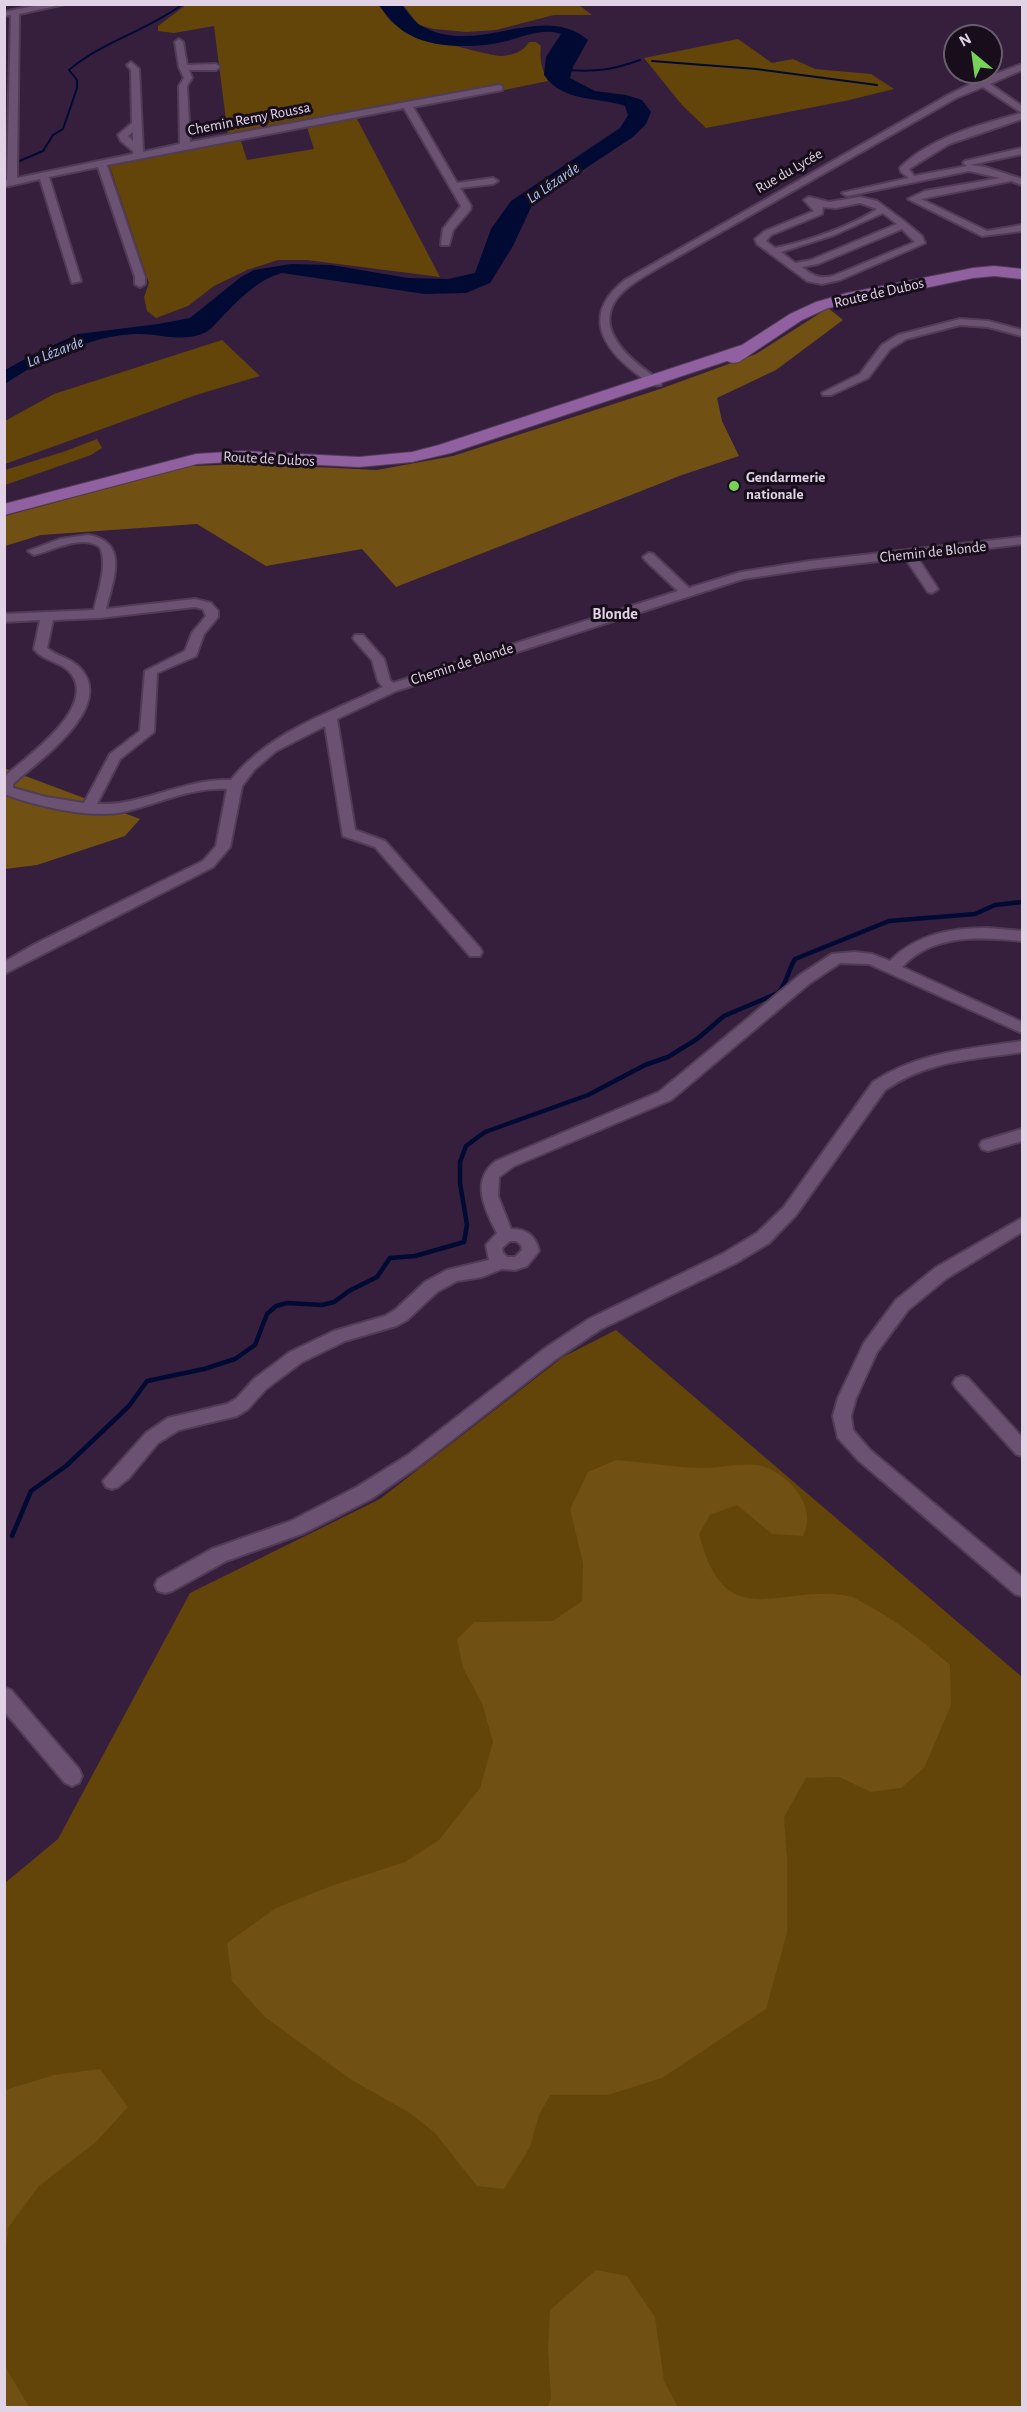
<!DOCTYPE html>
<meta charset="utf-8">
<style>
body{margin:0}
#map{position:relative;width:1027px;height:2412px;overflow:hidden;background:#361f3d;font-family:"Alegreya Sans",sans-serif}
canvas{display:block}
.frame{position:absolute;inset:0;border:6px solid #e1d3e5;pointer-events:none}
.north{position:absolute;left:943px;top:24px;width:60px;height:60px;box-sizing:border-box;background:#180e1b;border:2px solid #685d6c;border-radius:50%;rotate:331deg;font-size:16px;font-weight:700;line-height:24px;text-align:center;color:#e1d3e5}
.north::after{content:'';display:block;margin:auto;width:21px;height:27px;background:#78d259;clip-path:polygon(50% 0,100% 100%,50% 72%,0 100%)}
</style>
<div id="map">
<canvas width="1027" height="2412"></canvas>
<div class="frame"></div>
<div class="north">N</div>
</div>
<script>
const ctx = document.querySelector('canvas').getContext('2d');
ctx.lineJoin = 'round';
function fillPath(path, color) { ctx.fillStyle = color; ctx.fill(path, 'evenodd'); }
function stroke(path, color, width, dash) { ctx.strokeStyle = color; ctx.lineWidth = width; ctx.lineCap = dash ? 'butt' : 'round'; ctx.setLineDash(dash || []); ctx.stroke(path); }
function write(font, color, halo, rows, align = 'center') {
  ctx.font = font + ' "Alegreya Sans",sans-serif'; ctx.lineWidth = 6; ctx.setLineDash([]); ctx.textBaseline = 'middle'; ctx.strokeStyle = halo; ctx.fillStyle = color; for (const [text, x, y, turn = 0] of rows) {
    ctx.save(); ctx.translate(x, y); ctx.rotate((+turn || 0) * Math.PI / 180); ctx.textAlign = isNaN(turn) ? turn : align; if (halo) ctx.strokeText(text, 0, 0); ctx.fillText(text, 0, 0); ctx.restore();
  }
}
const green = new Path2D(`
 M186,5H378C383,10 387,18 393,23C403,32 487,56 502,56C513,55 523,52 529,42H536L541,46C539,57 542,71 548,81L504,90L499,86L228,136L214,26L174,33L158,31V26Z
 M403,5H579L592,15H554L496,30L466,32L434,29L419,25Z
 M738,39L772,63L793,59L815,69L871,74L894,89L845,101L706,128L682,105L644,58Z
 M356,117L440,277L307,260H278L247,270L214,286L188,306L156,318L147,311L144,297L149,283L109,164L240,138L247,160L314,149L307,127Z
 M222,340L260,376L196,395L5,464V421L54,394Z
 M97,439L102,448L91,455L5,485V470L66,451Z
 M616,1330L1022,1677V2407L5,2408V1883L58,1839L190,1593L380,1499L563,1357Z`);
const forest = new Path2D(`
 M828,308L843,320L776,370L717,398L722,421L739,456L682,475L396,587L362,549L266,566L197,524L41,535L5,546V516L191,466L251,464L377,470L453,456L660,389L756,354Z
 M4,768L140,819L125,836L37,865L5,869Z
 M616,1460C644,1462 677,1468 704,1468C724,1468 746,1461 765,1467C791,1477 818,1508 803,1536L772,1534L737,1505L710,1515L699,1534C726,1638 778,1583 848,1596C855,1597 863,1603 869,1606C901,1624 922,1641 950,1665L951,1705L924,1768L901,1788L871,1792L839,1777L806,1778L784,1817L787,1860V1933L766,2009L662,2078L608,2095H550L539,2115L530,2147L504,2189L477,2186L435,2133L410,2113L350,2079L265,2017L232,1981L227,1943L276,1908L331,1886L405,1862L439,1840L480,1788L493,1742L482,1703L463,1668L457,1639L475,1622L553,1621L582,1601L583,1563L570,1509L588,1472Z
 M100,2069L128,2107L96,2142L39,2186L8,2228L5,2258V2092L8,2089L54,2075Z
 M596,2270L627,2276L655,2317L664,2381L678,2407H548L551,2398L548,2349L550,2310Z
 M4,2362L5,2366L29,2407H5Z`);
const water = new Path2D(`
 M379,5H402C407,11 413,21 420,25C477,59 541,0 588,40L573,67L570,78L595,91L626,95L642,100L651,112L646,124L633,137L533,203L513,246L490,283L466,293L425,294L282,273C256,280 239,300 221,318C216,323 210,331 204,333C182,343 158,333 136,334C92,335 40,360 5,384V370L38,352L78,334L158,324L190,318L241,277L254,270L291,264L331,265L408,278L448,279L475,273L491,229L511,201L620,128L628,115L625,106C595,96 564,103 544,75L546,57L561,34C543,28 525,36 507,41C481,48 436,49 412,36C397,29 388,17 379,5Z`);
const streamFar1 = new Path2D(`
 M652,61L756,69L877,85
 M567,70C597,72 612,70 640,60
 M17,162L43,151L53,135L63,129L77,88V80L69,70C103,41 147,31 183,4`);
const stream = new Path2D(`
 M12,1536L31,1491L66,1466L129,1406L147,1381L204,1369L235,1359L255,1345L267,1314L276,1306L287,1303L322,1305L334,1302L349,1291L377,1277L390,1258L415,1256L464,1242L467,1225L460,1183V1162L466,1146L485,1132L588,1095L645,1065L668,1057L697,1039L724,1016L778,993C787,984 788,970 795,959L889,921L975,914L995,905L1022,902`);
const street = new Path2D(`
 M44,4H65L19,14L17,178L133,154V151L121,141L118,135L132,123L131,70L127,65L131,62L139,69L143,152L180,144L179,86L184,78L179,67L175,42L179,39L183,42L187,65L216,64L220,67L216,70H189L192,78L187,86L190,142L499,85L502,86V90L413,107L457,183L493,178L498,181L493,184L460,188L471,206L470,210L453,230L449,245H441L443,229L461,206L404,108L107,165L145,277V284L140,287L135,284V277L98,167L49,177L81,281L72,283L40,179L4,187V181L7,180L11,15L4,16V12ZM133,132V141L128,136Z
 M1022,64V70L990,84L1022,106V113L983,87L956,98L656,269C642,278 624,287 615,301C594,334 637,365 661,381V385C651,387 644,379 637,374C600,346 583,313 625,280L950,94L979,80Z
 M1022,113V119L949,144L909,169L914,176L967,166L963,163L965,161L1022,148V154L970,165L985,167L1022,179V185L1011,181L921,199L987,231L1022,225V231L982,236L908,199L925,191L1000,178L969,171L847,196L842,193L909,178L901,172L900,168C930,137 982,124 1022,113Z
 M809,197L829,202L860,197L877,201L904,221L922,236L925,243L840,280L822,284L807,281L757,244L755,239L765,231L814,211L804,200ZM860,203L877,209C852,226 805,242 775,248L766,241L771,235L822,214L823,207L836,208ZM883,213L897,224L811,260L795,263L781,252L834,235ZM902,229L915,242L833,276C819,279 813,276 802,267L818,264Z
 M960,319L988,321L1022,330V336L988,327L960,325L906,339L890,349L868,378L831,395H823L822,393L860,374L882,345L898,335Z
 M88,535C130,542 113,580 106,609L195,599L211,603L218,611V617L204,634L196,656L157,673L154,732L120,759L97,804C144,806 184,778 231,780C269,732 330,713 383,687L378,681L372,660L355,641L353,638L355,635H363L384,659L390,680L393,683L678,591L645,560L643,557L649,553L653,554L689,588L741,572L810,561L1022,537V544L917,557L938,589L932,593L928,592L905,558L810,569L743,579L396,691L337,719L355,830L385,841L480,948L482,952L480,956H470L375,847L343,836L325,726L276,751L254,770L242,786L230,847L213,867L4,974V962L35,944L203,861L216,846L227,789C191,787 158,804 123,812C90,819 36,806 4,794V777C26,757 101,706 69,671C59,661 43,661 34,649L40,620L4,622V614L94,610C98,591 108,566 100,547C81,534 54,550 34,555L28,551L60,539ZM195,607L203,609L206,616L192,633L185,651L145,671L140,731L110,754L84,803L46,797L13,788V784C38,761 118,706 79,667C70,658 56,656 47,648L53,620L99,618Z
 M988,928L1022,931V941C981,937 933,933 902,967L1022,1022V1033L869,964L840,963L810,983L671,1100L514,1166L499,1177L498,1196L511,1229C527,1229 536,1236 539,1251L527,1266L515,1270L502,1269L482,1277L457,1281L437,1292L407,1320L396,1326L345,1341L302,1362L266,1389L248,1409L237,1416L179,1430L158,1443L129,1478L118,1487L112,1489L106,1487L103,1481L146,1433L168,1418L227,1404L236,1399L254,1379L290,1352L334,1331L385,1316L395,1310L425,1282L447,1270L489,1260L486,1245L497,1233C485,1210 470,1180 496,1161L659,1092L800,975L832,954L854,952L872,954L890,961C916,934 952,928 988,928ZM510,1241H516L521,1245L522,1250L515,1257H507L503,1253L502,1248Z
 M1022,1041V1052C971,1060 929,1060 885,1090L796,1215L769,1243L736,1263L601,1329L556,1359L420,1465L371,1499L304,1533L226,1561L172,1591L165,1593L158,1591L155,1585L158,1579L212,1549L291,1521L357,1487L408,1455L544,1349L589,1319L724,1253L757,1233L784,1207L873,1082C919,1052 969,1049 1022,1041Z
 M1022,1129V1141L988,1151L982,1149L980,1145L982,1141Z
 M1022,1218V1232L947,1278L908,1310L877,1352L856,1398L851,1416L853,1430L870,1450L1022,1577V1596L1015,1594L858,1460L838,1438L833,1416L838,1398L864,1343L896,1300L935,1268Z
 M962,1376L968,1378L1022,1437V1456L1016,1454L956,1388L953,1383L956,1378Z
 M4,1687L11,1690L79,1769L82,1776L79,1783L72,1786L65,1783L4,1711Z`);
const primary = new Path2D(`
 M994,266L1022,269V279L994,276L973,278L828,308L802,320L739,362L733,363L727,361L451,453L412,462L359,467L243,461L197,464L4,515V504L196,454L243,451L359,457L412,452L439,445L742,345L790,314L816,302L847,293L973,268Z`);
const markers = [
 [734,486,6,"#78d259"]
];
const farStreetnames = [
 ["Chemin Remy Roussa",249,119,-11],
 ["Rue du Lycée",789,171,-30],
 ["Route de Dubos",879,293,-13],
 ["Route de Dubos",269,459,3],
 ["Chemin de Blonde",933,552,-6],
 ["Chemin de Blonde",462,664,-18]
];
const farPoinames = [
 ["Gendarmerie",746,477],
 ["nationale",746,494]
];
const farWaternames = [
 ["La Lézarde",553,183,-34],
 ["La Lézarde",55,352,-21]
];
const farNeighbourhoodnames = [
 ["Blonde",615,614]
];
fillPath(green, '#634509');
fillPath(forest, '#705013');
fillPath(water, '#000a33');
stroke(streamFar1, '#000a33', 2);
stroke(stream, '#000a33', 4.5);
stroke(street, '#503d55', 4);
stroke(primary, '#503d55', 2);
fillPath(street, '#6b5273');
fillPath(primary, '#9160a0');
for (const [x, y, r, color] of markers) { const dot = new Path2D(); dot.arc(x, y, r, 0, 2 * Math.PI); ctx.fillStyle = color; ctx.fill(dot); stroke(dot, '#180e1b', 2); }
write('15px', '#e1d3e5', '#180e1b', farStreetnames);
write('bold 15px', '#e1d3e5', '#180e1b', farPoinames, 'left');
write('italic 16px', '#a8c5f1', '#180e1b', farWaternames);
write('bold 16px', '#e1d3e5', '#180e1b', farNeighbourhoodnames);
</script>
